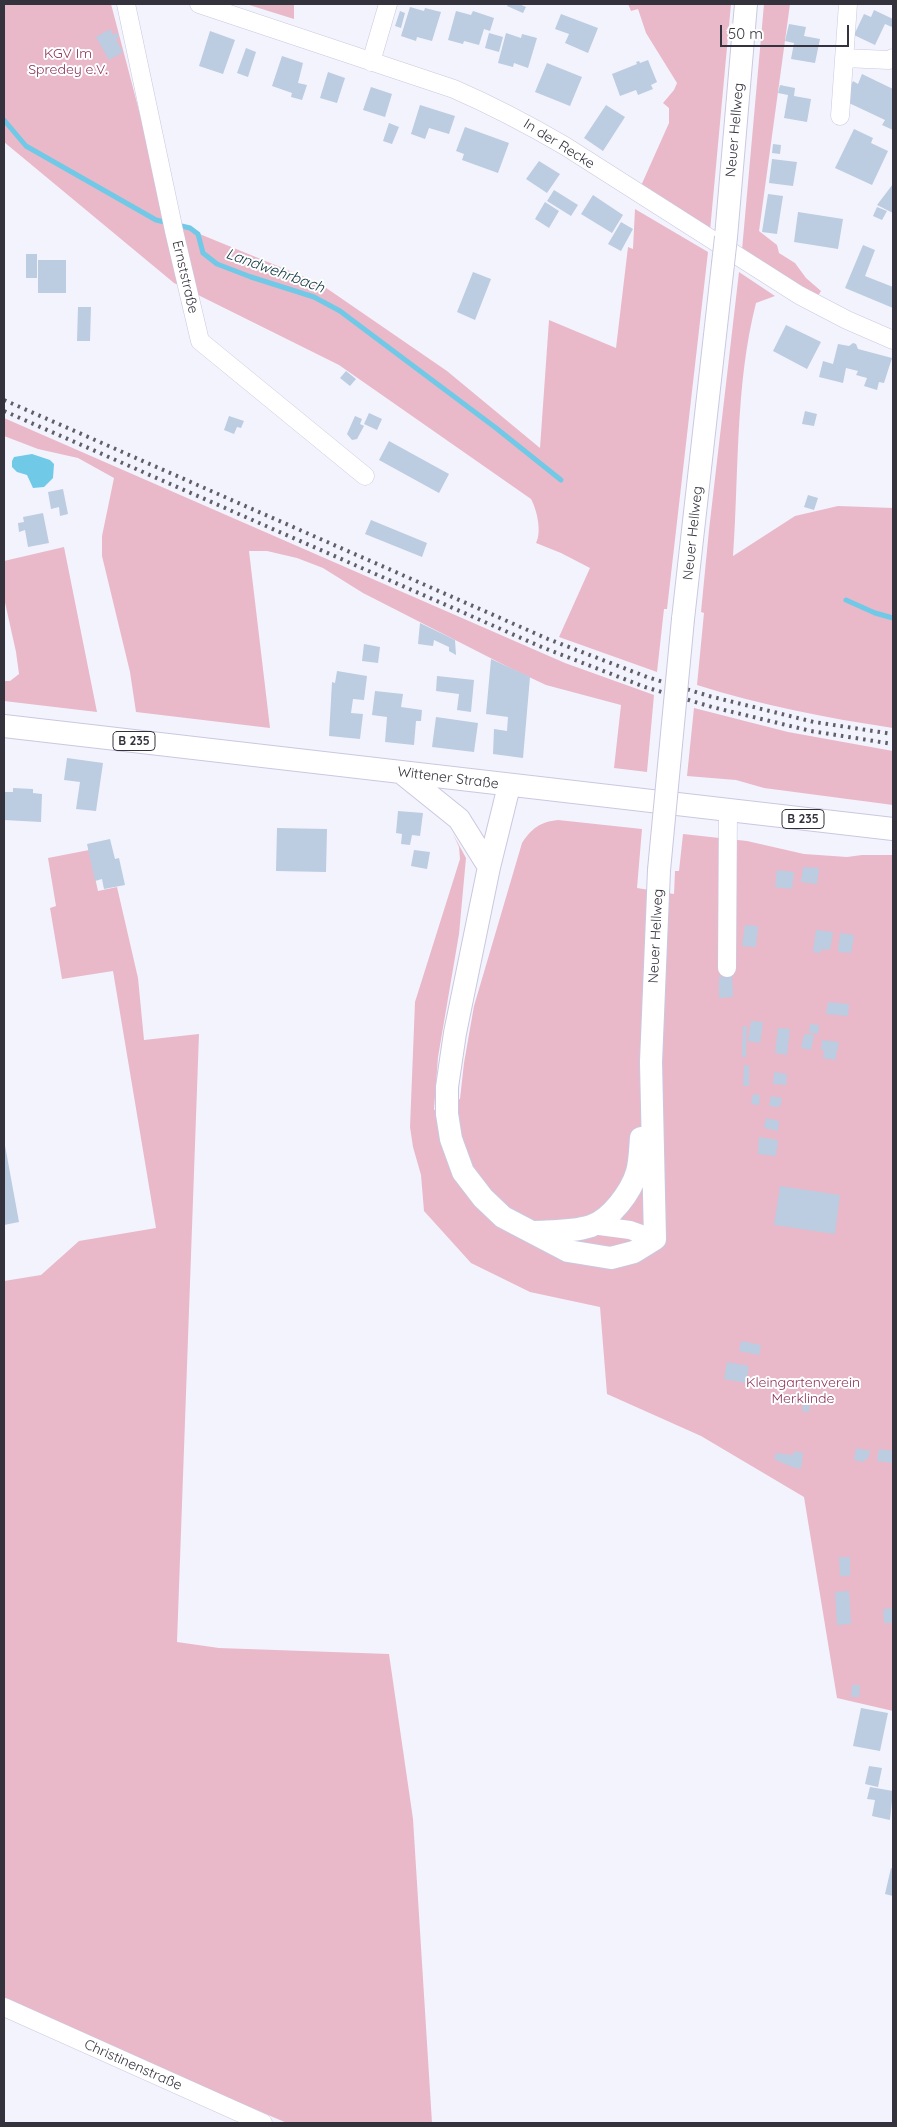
<!DOCTYPE html>
<meta charset="utf-8">
<style>
body{margin:0}
#map{position:relative;width:897px;height:2127px;overflow:hidden;background:#f3f3fd;font-family:Quicksand,sans-serif}
canvas{display:block}
.frame{position:absolute;inset:0;border:5px solid #34333d;pointer-events:none}
.scale{position:absolute;left:720px;top:25px;width:129px;height:22px;box-sizing:border-box;border:2px solid #34333d;border-top:0;padding-left:6px;font-size:15px;line-height:18px;white-space:nowrap;color:#34333d;-webkit-text-stroke:4px #fff;paint-order:stroke}
</style>
<div id="map">
<canvas width="897" height="2127"></canvas>
<div class="frame"></div>
<div class="scale">50 m</div>
</div>
<script>
const ctx = document.querySelector('canvas').getContext('2d');
ctx.lineJoin = 'round';
function fillPath(path, color) { ctx.fillStyle = color; ctx.fill(path, 'evenodd'); }
function stroke(path, color, width, dash) { ctx.strokeStyle = color; ctx.lineWidth = width; ctx.lineCap = dash ? 'butt' : 'round'; ctx.setLineDash(dash || []); ctx.stroke(path); }
function write(font, color, halo, rows, align = 'center') {
  ctx.font = font + ' Quicksand,sans-serif'; ctx.lineWidth = 4; ctx.setLineDash([]); ctx.textBaseline = 'middle'; ctx.strokeStyle = halo; ctx.fillStyle = color; for (const [text, x, y, turn = 0] of rows) {
    ctx.save(); ctx.translate(x, y); ctx.rotate((+turn || 0) * Math.PI / 180); ctx.textAlign = isNaN(turn) ? turn : align; if (halo) ctx.strokeText(text, 0, 0); ctx.fillText(text, 0, 0); ctx.restore();
  }
}
const green = new Path2D(`
 M4,4H111L168,221L319,283L447,371L540,448L549,320L616,348L628,247L633,249L635,209L708,252L667,609H664L657,672L559,637L590,568L561,553L536,543C542,532 537,510 531,499L339,365L174,283L4,142Z
 M246,4H294V19Z
 M628,4H731L710,231L640,188L669,123V108L663,103L674,90L677,83L646,33L638,9L631,11Z
 M764,4H790L759,231L777,245L779,253L795,263L806,278L821,291L818,296L742,250Z
 M739,272L775,296L756,303C735,385 739,473 733,556L795,516L838,506L893,508V728C827,718 760,705 697,685L704,613L701,612L709,530Z
 M4,418L565,663L654,695L647,772L614,768L621,705L546,685L512,669L363,593L323,568L297,558L267,551H249L270,728L136,712L130,672L102,556V536L114,478L78,458L38,449L4,436Z
 M64,547L97,712L4,701V681H10L19,674L16,652L4,598V561Z
 M694,708L788,732L893,751V805L764,788L736,780L687,776Z
 M558,820L642,829L637,888L674,894L675,871H679L683,834L747,841L804,854L847,857L862,855H893V1711L837,1698L804,1497L701,1436L607,1394L600,1307L530,1292L471,1263L424,1211L421,1175L413,1147L410,1127L415,1002L460,859L459,847L453,834L466,858L459,934L438,1057L434,1110L460,1099L464,1063L474,1006L522,843C532,828 540,822 558,820Z
 M89,850L98,891L117,887L138,978L144,1040L199,1034L177,1642L219,1648L389,1654L413,1819L432,2123H287L4,2002V1281L41,1275L79,1241L156,1228L113,971L62,979L50,908L56,906L48,858Z`);
const water = new Path2D(`
 M32,454L50,460L54,464L53,478L44,487L33,488L27,475L17,472L12,467V461L14,457Z`);
const stream = new Path2D(`
 M4,120L26,146L156,220L190,228L198,234L203,253L217,264L251,277L314,297L340,311L496,428L561,480
 M846,600L875,613L893,618`);
const building = new Path2D(`
 M508,4H519L526,7L523,13L507,6Z
 M410,7L424,11L425,8L441,12L432,41L417,37L416,41L401,36Z
 M874,10L893,19L892,27L885,24L875,45L854,35L864,14L871,17Z
 M400,11L405,13L401,28L395,26Z
 M456,11L471,15L473,11L494,18L490,31L484,29L479,45L464,41L463,44L448,40Z
 M561,14L598,28L588,53L565,43L569,34L555,29Z
 M789,24L806,27L804,36L820,39L815,63L791,59L794,43L785,41Z
 M110,29L113,35L117,33L119,36L116,40L123,52L109,60L96,37Z
 M210,31L235,40L223,74L199,66Z
 M489,33L503,37L499,52L485,48Z
 M506,33L521,38L522,34L537,38L528,68L514,63L513,67L498,63Z
 M246,48L256,52L248,77L237,73Z
 M282,56L303,63L298,83L307,85L302,100L291,97L292,93L272,86Z
 M648,60L657,82L651,85L653,89L638,95L636,90L620,96L612,74L637,64L636,62L639,61L640,63Z
 M547,63L582,77L570,106L535,92Z
 M328,72L345,78L337,103L320,98Z
 M862,74L893,89L892,104L893,105V130L882,125L885,120L849,103L850,100L845,98L853,81L858,84Z
 M780,85L795,88L794,96L811,99L807,122L784,118L788,95L778,93Z
 M371,87L392,94L385,117L363,110Z
 M420,105L455,116L449,134L429,128L425,139L411,134Z
 M606,105L625,117L603,151L584,138Z
 M389,123L399,127L392,144L383,141Z
 M465,127L509,143L498,173L462,160L464,154L456,151Z
 M854,129L873,138L871,143L888,151L872,185L835,168Z
 M773,144L781,145L780,154L772,153Z
 M772,159L797,162L793,186L769,183Z
 M539,161L560,174L547,193L526,179Z
 M893,184V213L877,205Z
 M554,190L578,205L571,216L547,201Z
 M768,194L783,196L777,234L762,232Z
 M593,195L623,215L612,233L581,214Z
 M545,202L559,211L549,228L535,219Z
 M877,207L887,211L882,220L873,216Z
 M798,212L843,219L838,249L794,242Z
 M621,222L633,229L621,251L608,244Z
 M863,245L875,250L865,276L893,287V308L845,288Z
 M26,254H37V278H26Z
 M38,260H66V293H38Z
 M473,272L491,279L475,320L457,312Z
 M78,307H91L90,341H77Z
 M786,325L821,342L807,369L773,351Z
 M853,343L856,344L858,349L892,358L884,383L879,382L877,390L864,386L867,378L856,375L858,371L846,368L843,383L819,377L823,361L833,364L838,344L849,346Z
 M346,371L356,379L350,386L340,378Z
 M805,411L817,414L814,426L802,424Z
 M369,413L382,419L377,430L364,424Z
 M229,416L244,421L241,428L237,427L234,434L224,430Z
 M355,416L362,419L360,424L364,426L357,439L352,440L347,434Z
 M389,441L449,474L439,493L379,460Z
 M63,489L68,514L60,516L59,507L51,509L48,492Z
 M808,495L818,498L814,510L804,507Z
 M43,513L49,543L28,547L25,530L19,532L18,523L24,522L23,517Z
 M371,520L427,543L422,557L365,534Z
 M420,623L455,640L456,655L449,651V647L434,640L433,646L418,644Z
 M364,644L380,647L378,663L362,661Z
 M491,659L530,677L523,758L493,754L494,729L507,731L508,717L486,714Z
 M337,671L367,676L364,700L353,699L351,713L363,714L360,739L329,736L332,682L335,683Z
 M437,676L474,680L471,712L457,710L459,694L436,691Z
 M375,691L403,694L401,707L422,710L421,721H416L414,745L385,742L387,717L372,715Z
 M436,717L478,723L474,752L432,747Z
 M67,758L103,763L96,811L76,809L80,782L64,780Z
 M13,788L33,789V793L42,794L41,822L4,820V792H13Z
 M398,811L423,813L420,836L412,835L410,845L401,844L402,834L396,833Z
 M277,828L327,829L326,872L276,871Z
 M110,839L115,859L119,858L125,885L104,889L102,879L95,881L87,844Z
 M414,850L430,852L427,869L411,866Z
 M803,867L819,868L817,884L801,882Z
 M777,870L794,872L792,889L775,887Z
 M745,925L758,926L756,947L742,946Z
 M816,930L833,932L830,950L821,949V953L813,952Z
 M840,933L854,935L851,953L838,952Z
 M732,976L733,997L719,998V977Z
 M828,1002L849,1004L848,1016L826,1014Z
 M751,1021L763,1022L760,1043L748,1041Z
 M810,1024L819,1025L818,1034L809,1033Z
 M743,1026H747L746,1057H742Z
 M778,1028L790,1029L787,1055L775,1053Z
 M804,1034L814,1035L811,1050L801,1048Z
 M822,1040L839,1042L835,1060L823,1058L824,1050H821Z
 M744,1065L749,1066V1086H743Z
 M774,1072L787,1074L786,1085L773,1084Z
 M753,1094L760,1095L759,1105L751,1104Z
 M771,1096L782,1098L780,1107L769,1106Z
 M766,1118L779,1121L778,1131L764,1128Z
 M759,1137L778,1140L776,1156L758,1154Z
 M4,1140L19,1222L4,1225Z
 M780,1186L840,1195L835,1234L774,1225Z
 M741,1341L761,1345L759,1355L739,1351Z
 M727,1362L749,1366L746,1383L724,1379Z
 M804,1395L811,1396L809,1412L802,1411Z
 M856,1448L870,1451L868,1459H865L864,1462L854,1460Z
 M879,1449L893,1451V1463L877,1461Z
 M794,1451L803,1453L801,1469L792,1467L774,1459L776,1453L793,1455Z
 M839,1557H850V1576H840Z
 M849,1591L851,1624L837,1625L835,1592Z
 M893,1608V1623H884L883,1609Z
 M852,1685H860L859,1697H851Z
 M861,1708L888,1713L880,1751L853,1746Z
 M869,1766L882,1768L878,1787L865,1784Z
 M870,1787L893,1791L890,1820L872,1816L875,1800L867,1799Z
 M891,1868L893,1869V1896L885,1894Z`);
const minor = new Path2D(`
 M126,4L174,231L200,341L365,476
 M199,4L454,89C493,106 529,125 565,146L799,295L847,320L893,340
 M844,58L889,60L893,58
 M371,62L388,4
 M840,116L848,4
 M727,968L728,811
 M592,1225L630,1230L655,1239
 M4,2007L263,2123`);
const major = new Path2D(`
 M726,237L746,4
 M683,619L723,264
 M4,726L893,829
 M403,774L459,819L489,867
 M509,786L489,867L455,1033L447,1087V1114L451,1139L463,1172L483,1198L503,1217L568,1251L611,1258L634,1252L655,1239L651,1062L659,870
 M534,1232C552,1231 573,1232 591,1226C611,1219 631,1192 637,1172C640,1161 640,1149 641,1138`);
const rail = new Path2D(`
 M4,400L548,639L647,677L709,696L814,722L893,734
 M4,411L544,648L645,687L712,707L811,731L893,744`);
const majorBridge = new Path2D(`
 M723,264L726,237
 M659,870L683,619`);
const shields = [
 [134,741,42],
 [803,819,42]
];
const shieldNames = [
 ["B 235",134,741],
 ["B 235",803,819]
];
const parkNames = [
 ["KGV Im",68,54],
 ["Spredey e.V.",68,70],
 ["Kleingartenverein",803,1383],
 ["Merklinde",803,1399]
];
const streetNames = [
 ["Neuer Hellweg",735,130,-85],
 ["In der Recke",559,144,32],
 ["Ernststraße",185,277,77],
 ["Neuer Hellweg",693,533,-84],
 ["Wittener Straße",448,778,7],
 ["Neuer Hellweg",656,936,-87],
 ["Christinenstraße",133,2065,24]
];
const waterNames = [
 ["Landwehrbach",275,271,20]
];
fillPath(green, '#e9b9c9');
fillPath(water, '#70c9e6');
stroke(stream, '#70c9e6', 5);
fillPath(building, '#bccce1');
stroke(minor, '#cac8e0', 19);
stroke(major, '#cac8e0', 24);
stroke(minor, '#fff', 18);
stroke(major, '#fff', 22);
stroke(rail, '#605f69', 4, [2.5, 5]);
stroke(majorBridge, '#cac8e0', 24, []);
stroke(majorBridge, '#fff', 22);
for (const [x, y, w] of shields) { const box = new Path2D(); box.roundRect(x - w / 2, y - 9.5, w, 19, 4); ctx.fillStyle = '#fff'; ctx.fill(box); stroke(box, '#34333d', 1); }
write('bold 12px', '#34333d', null, shieldNames);
write('14px', '#8a3358', '#fff', parkNames);
write('14px', '#34333d', '#fff', streetNames);
write('italic 15px', '#0d3743', '#fff', waterNames);
</script>
